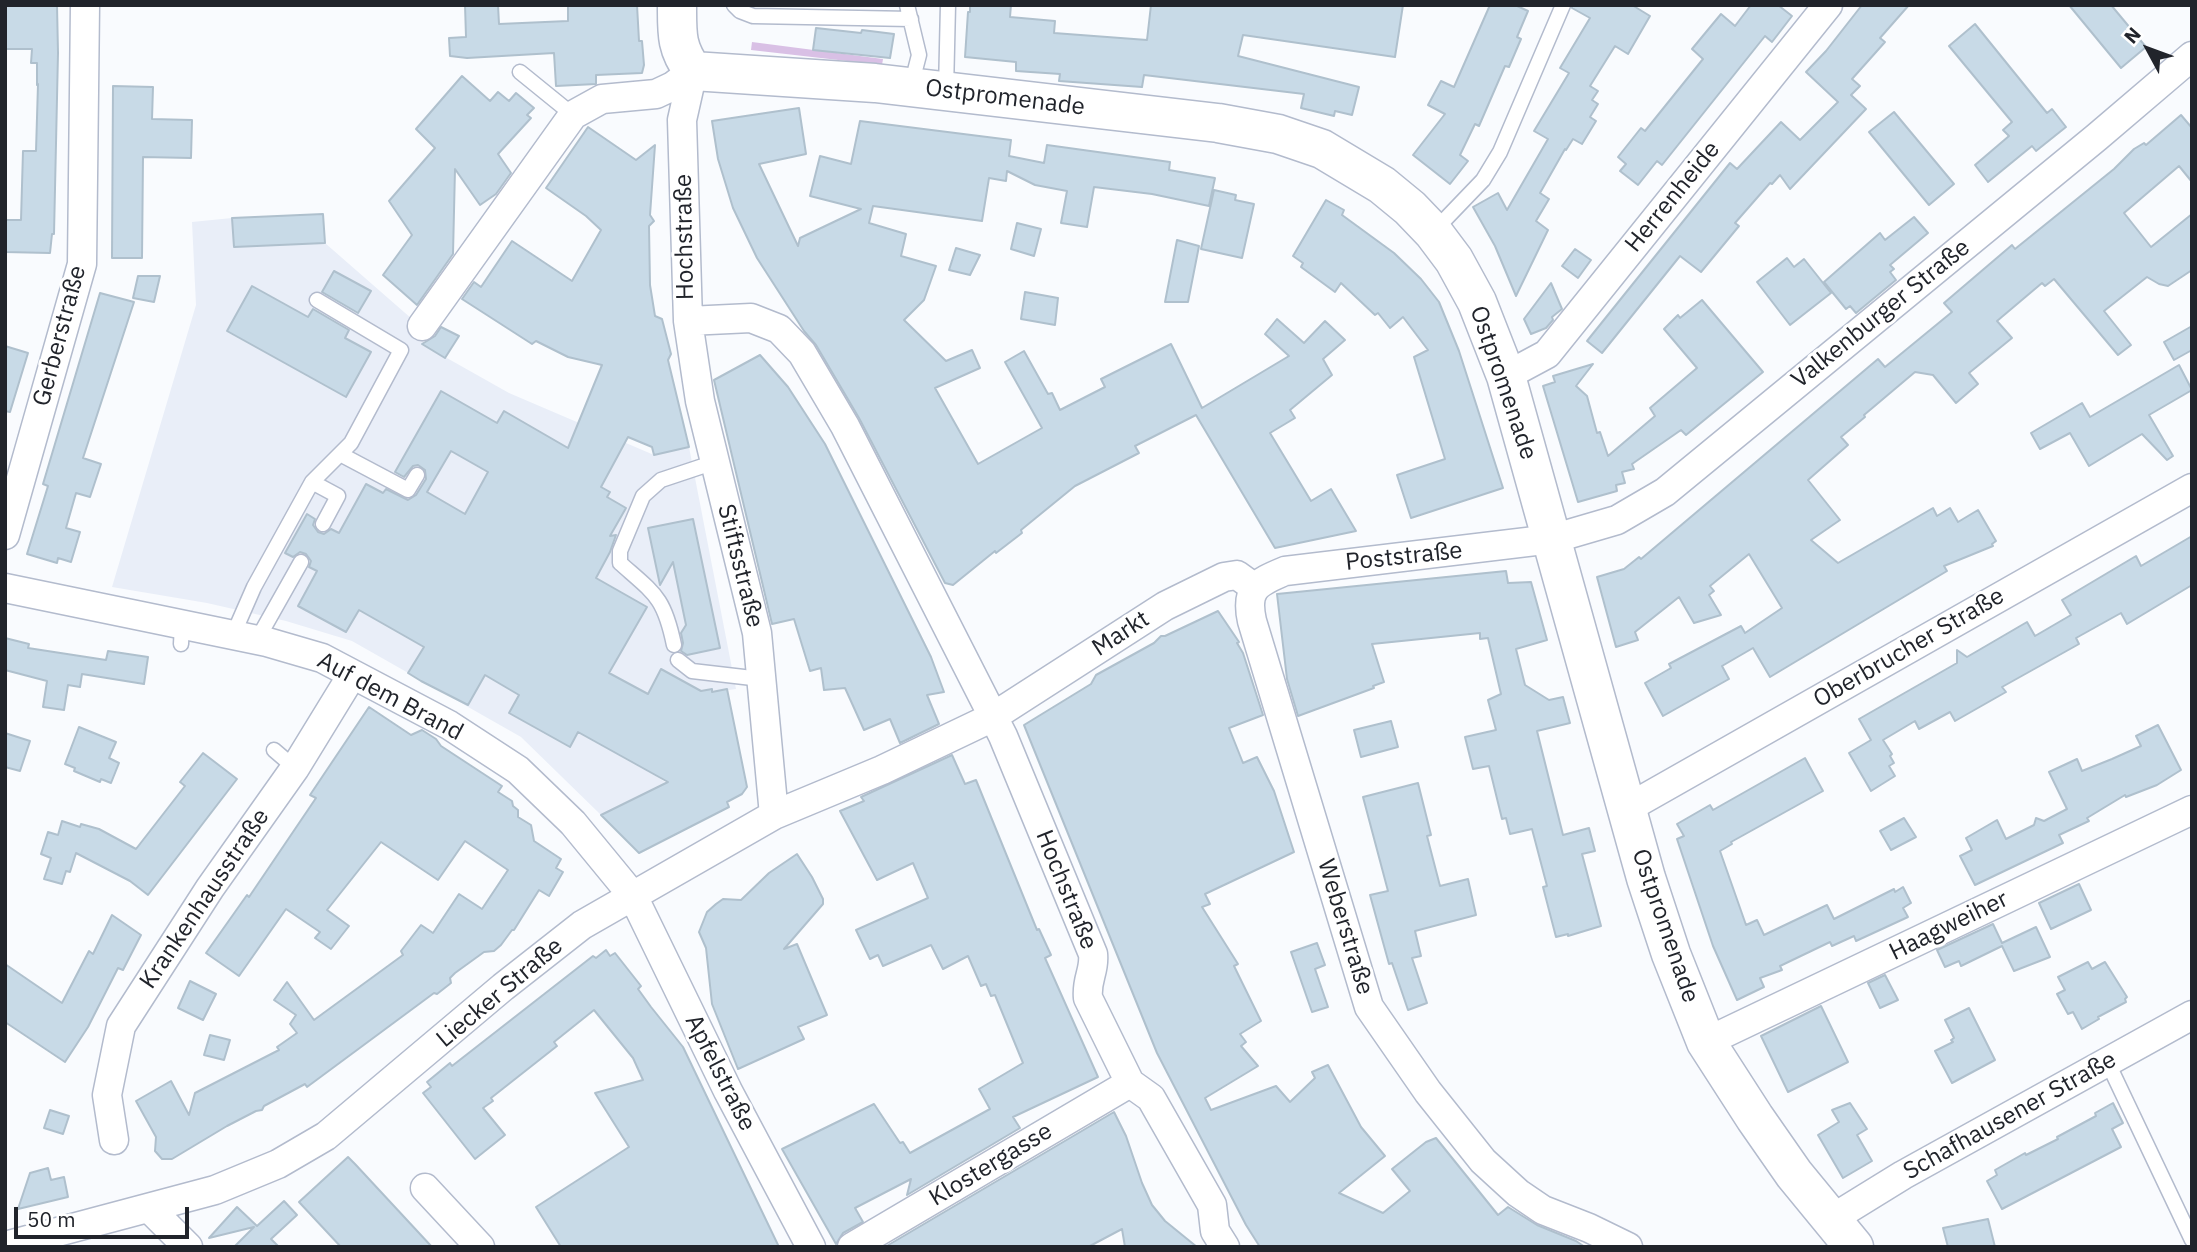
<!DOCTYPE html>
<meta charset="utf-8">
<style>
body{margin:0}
#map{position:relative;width:2197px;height:1252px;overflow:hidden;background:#f9fbfe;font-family:"IBM Plex Sans",sans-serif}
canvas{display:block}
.frame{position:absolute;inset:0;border:7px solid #21242b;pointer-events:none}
.north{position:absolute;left:2113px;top:14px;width:70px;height:70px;-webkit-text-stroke:5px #fff;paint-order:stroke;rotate:311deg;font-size:19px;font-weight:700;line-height:28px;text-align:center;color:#21242b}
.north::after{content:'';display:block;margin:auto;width:24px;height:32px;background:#21242b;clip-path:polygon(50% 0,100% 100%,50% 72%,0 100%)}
.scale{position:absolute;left:14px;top:1207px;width:175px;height:32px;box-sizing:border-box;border:4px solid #21242b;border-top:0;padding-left:9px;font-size:21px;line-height:24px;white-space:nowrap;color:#21242b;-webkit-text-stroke:5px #fff;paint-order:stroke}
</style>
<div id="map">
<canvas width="2197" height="1252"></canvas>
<div class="frame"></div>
<div class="north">N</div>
<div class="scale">50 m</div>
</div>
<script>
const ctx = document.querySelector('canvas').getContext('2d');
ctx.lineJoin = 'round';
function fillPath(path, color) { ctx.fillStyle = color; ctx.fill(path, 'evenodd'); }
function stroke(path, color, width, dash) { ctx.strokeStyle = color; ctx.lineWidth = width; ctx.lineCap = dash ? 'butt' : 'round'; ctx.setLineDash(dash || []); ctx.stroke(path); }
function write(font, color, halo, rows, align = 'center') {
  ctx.font = font + ' "IBM Plex Sans",sans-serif'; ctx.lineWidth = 6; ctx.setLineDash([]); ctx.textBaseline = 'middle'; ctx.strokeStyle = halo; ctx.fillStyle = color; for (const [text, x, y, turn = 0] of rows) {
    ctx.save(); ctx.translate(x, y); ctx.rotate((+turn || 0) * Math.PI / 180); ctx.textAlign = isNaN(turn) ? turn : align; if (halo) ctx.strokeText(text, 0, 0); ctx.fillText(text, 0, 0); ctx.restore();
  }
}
const built = new Path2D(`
 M323,214L325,243L428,333L422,344L509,393L654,455L689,447L736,689L700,694L648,770L666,783L601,815L521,737L352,641L286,621L207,603L112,587L196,305L192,222L232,218Z`);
const green = new Path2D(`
 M752,42L883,59L882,65L751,50Z`);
const building = new Path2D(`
 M5,5H57L58,53L54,234H52L50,253L5,252V220H21L23,151H36L38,84L37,85V63H31L32,49H5Z
 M465,5H498L499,24L568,21V5H637L639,41H642L644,65L642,73L596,75V84L556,86L554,53L467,58L450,56L449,38L466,37Z
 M970,5H1011L1010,17L1055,21L1054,33L1147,40L1151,5H1403L1395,57L1243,35L1238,56L1359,87L1352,115L1335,111L1334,116L1301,108L1304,94L1144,75L1142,87L1059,81L1060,74L1016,71V62L965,57L968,12H970Z
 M1490,5H1515L1528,11L1517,37L1521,39L1509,67L1505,66L1479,126L1475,124L1460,155L1468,161L1450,184L1413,155L1445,114L1428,105L1441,81L1454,87Z
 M1572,5H1632L1650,16L1628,54L1615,46L1590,86L1598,91L1592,100L1598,104L1590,117L1596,121L1582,144L1573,139L1566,150L1565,149L1540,193L1549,199L1536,221L1548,230L1516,296L1495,246L1473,207L1498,193L1507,210L1548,139L1534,131L1569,73L1560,68L1590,18L1572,8Z
 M1751,5H1778L1792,16L1772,42L1765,36L1662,165L1657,161L1638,185L1620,171L1626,164L1618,157L1641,128L1645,131L1703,59L1692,49L1721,14L1735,26Z
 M1862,5H1909L1880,38L1885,42L1852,79L1860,86L1851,95L1866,109L1790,189L1780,175L1772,184L1770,183L1735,223L1739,226L1701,272L1680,256L1602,353L1587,341L1730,163L1737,169L1781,122L1800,140L1838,102L1806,72L1826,51Z
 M2069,5H2111L2146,47L2121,68Z
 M1975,24L2047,113L2052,109L2066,127L2036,151L2032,146L1988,182L1975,165L2009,136L2003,130L2012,122L1949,46Z
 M816,28L861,33L862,30L894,34L890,58L813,50Z
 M462,76L490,101L498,92L509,101L516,93L534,108L527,115L531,118L498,154L511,173L496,194L480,205L455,169L453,254L417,305L383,275L412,235L389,201L435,148L416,129Z
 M113,86L153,87L152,119L192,120L191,158L143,157L142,258H112Z
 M799,108L806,154L759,164L798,246L800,238L861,209L810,196L820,156L851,164L860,121L1011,140L1009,156L1044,163L1047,145L1170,162L1169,170L1215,178L1209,206L1152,194L1094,187L1087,227L1061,223L1067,191L1035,185L1007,171L1006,181L989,178L982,221L873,206L869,223L906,234L901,256L936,266L924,300L904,320L946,361L972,350L980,368L935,388L978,464L1042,428L1005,362L1024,351L1048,394L1052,393L1060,410L1105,387L1101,379L1171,344L1202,408L1289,356L1265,334L1277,319L1304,343L1325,321L1345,340L1323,359L1332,375L1290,410L1295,418L1270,433L1311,501L1331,489L1356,531L1275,548L1196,415L1135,446L1139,453L1075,486L1021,530L1022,533L996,553L995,551L953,585L945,583L859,418L816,345L804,331L757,258L733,208L718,159L712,121Z
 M1894,112L1954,184L1929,205L1869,132Z
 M2181,115L2192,128V182L2179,166L2124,213L2151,247L2192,214V270L2168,286L2159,284L2147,277L2104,311L2131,345L2118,355L2054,279L2045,286L2042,283L1997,321L2012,338L1969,373L1978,384L1956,403L1933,375L1915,372L1864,415L1865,417L1841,437L1848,445L1808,480L1840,520L1811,540L1838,563L1933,508L1937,516L1950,508L1958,522L1978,510L1996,541L1992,544L1993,546L1944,566L1947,571L1770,677L1753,648L1722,666L1729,679L1663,716L1645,683L1671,668L1669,664L1741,626L1745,633L1782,608L1749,554L1710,586L1714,591L1709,595L1721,615L1694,623L1679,597L1635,632L1638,640L1616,647L1597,577L1624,569L1639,557L1641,559L1878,359L1885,367L1952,312L1944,303L2012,245L2015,249L2114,169L2134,149L2144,143L2146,145Z
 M588,127L636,160L655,145L650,215L654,221L649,226L650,285L655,316L662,319L671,354L668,360L689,447L654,455L652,447L628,437L601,487L610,492L607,497L626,508L610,536L616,535L610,552L596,578L647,607L609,673L648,694L661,669L701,691L712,689V692L727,689L747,787L742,794L727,802L729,807L639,853L601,815L668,782L578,732L570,747L509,713L519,695L485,675L468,705L421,681L408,673L424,647L359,610L346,632L298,606L317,571L309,567L311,561L306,554L300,552L293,557L285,553L307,514L315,519L313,525L318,532L324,534L331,529L339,533L366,484L383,493L386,489L408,500L416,495L426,479L425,470L418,465L413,466L404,477L395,472L441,391L497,423L504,411L568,448L602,365L568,357L536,341L532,344L462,299L474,282L481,287L512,241L572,281L601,230L586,216L546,188ZM451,451L488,472L465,514L427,492Z
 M1214,190L1236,195L1235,200L1254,204L1242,258L1201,249Z
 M1326,200L1344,210L1342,215L1394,253L1421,279L1439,302L1459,351L1503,488L1411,518L1397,475L1445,459L1414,357L1428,350L1403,317L1390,328L1378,313L1375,315L1341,283L1335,292L1301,267L1303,263L1293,256Z
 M323,214L325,243L234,247L232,218Z
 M1914,217L1928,233L1890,265L1894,269L1890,272L1896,280L1856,313L1850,306L1846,309L1824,282L1880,233L1885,240Z
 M1017,223L1041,229L1034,256L1011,249Z
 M1177,240L1199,246L1188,302H1165Z
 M956,248L980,255L970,275L949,270Z
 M1575,249L1591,260L1578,278L1562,266Z
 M1787,258L1794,267L1804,259L1831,293L1790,325L1757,282Z
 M334,271L371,291L358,313L322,292Z
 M138,276H160L154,302L133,298Z
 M1551,283L1562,309L1552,317L1553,320L1546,328L1531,334L1524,319Z
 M252,286L308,317L313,309L349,330L345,338L371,352L346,397L227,331Z
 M1025,292L1058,298L1055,325L1021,319Z
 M100,293L134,302L83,458L101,464L90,497L76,493L66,528L80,532L71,562L58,558L57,563L27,554L48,486L43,484Z
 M1702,300L1763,372L1686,435L1681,430L1632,464L1634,469L1622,472L1625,483L1616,485L1617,491L1578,502L1543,386L1555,382L1553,376L1593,364L1576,386L1587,396L1597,433L1600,432L1608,456L1655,416L1650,408L1697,368L1664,329L1678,315L1680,318Z
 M2192,326V350L2174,360L2164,342Z
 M441,327L459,336L445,358L422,344L435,336Z
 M5,346L28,353L10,412L5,411Z
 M760,355L788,387L825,444L931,657L944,692L927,695L939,724L900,743L890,719L864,730L845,688L824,690L821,668L810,671L794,619L772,624L714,380Z
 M2179,365L2192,390L2149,415L2173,456L2167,460L2142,434L2089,466L2070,433L2040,449L2031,433L2082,403L2090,417Z
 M693,519L720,648L687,655L681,651L683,643L681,633L686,625L673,562L660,585L648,528Z
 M2192,536V585L2127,624L2121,613L2076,638L2079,644L2002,687L2006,692L1955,721L1950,712L1919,729L1915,721L1883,740L1892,754L1890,756L1894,763L1889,766L1895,776L1871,791L1849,753L1871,740L1859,719L1957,663V650L1967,657L2027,622L2035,636L2071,615L2062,600L2136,556L2141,566Z
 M1506,571L1508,583L1531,582L1547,640L1516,649L1525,685L1549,700L1563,697L1570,723L1537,731L1563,835L1589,828L1595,851L1582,854L1601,926L1568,936V934L1556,937L1543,887L1547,886L1532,829L1510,834L1506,818L1502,819L1489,766L1473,769L1465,737L1496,730L1488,700L1501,694L1488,638L1480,639V633L1372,644L1384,682L1373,686L1374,688L1298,716L1287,679L1277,594Z
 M1218,611L1239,642L1237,643L1243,653L1263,715L1229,728L1243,763L1257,757L1274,791L1294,852L1205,894L1210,904L1202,907L1238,964L1234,966L1261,1021L1240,1034L1246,1042L1241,1046L1258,1066L1205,1098L1211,1110L1276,1086L1290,1102L1315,1078L1312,1072L1328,1065L1361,1127L1385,1156L1339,1193L1383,1213L1410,1191L1392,1169L1426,1142L1436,1138L1498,1215L1508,1207L1537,1225L1576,1241L1585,1247H1260L1246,1225L1157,1053L1024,725L1091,684L1096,675L1154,643L1161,636H1165Z
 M5,638L29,644L28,648L106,660L108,651L148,657L144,684L82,674L80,687L68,685L64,710L43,707L47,681L5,670Z
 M369,707L411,735L422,730L436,739L441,746L502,786L498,792L512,801L513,806L518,810V817L531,825L534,841L561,859L556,868L563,872L549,896L539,890L514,930H512L501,945L494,951L484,952L455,973L450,978L451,983L437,994L434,993L307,1087L305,1084L264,1106L262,1110L256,1111L227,1126L172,1159H162L155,1151L156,1137L136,1101L171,1081L189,1115L195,1093L279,1050L277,1047L297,1033L290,1024L296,1015L274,1000L287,982L314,1020L403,955L401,951L421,925L433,933L459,894L482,909L508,870L465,841L438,880L381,842L327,910L349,926L331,949L315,938L320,932L286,909L239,976L206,953L247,895L249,897L316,798L310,795Z
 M1391,721L1398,747L1361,757L1354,730Z
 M2158,725L2181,770L2157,785L2126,797L2125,795L2087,818L2089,821L2059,835L2063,843L1975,885L1960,856L1972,850L1966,838L1997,820L2006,839L2034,825L2036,818L2044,821L2067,809L2049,772L2077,759L2082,771L2112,759L2141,746L2136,736Z
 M79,727L116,742L109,758L119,763L111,783L101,779L100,782L74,771L75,768L65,764Z
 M5,733L30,741L20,771L5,767Z
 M203,753L237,779L148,895L130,881L76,853L70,872L66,871L62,884L44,879L51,858L41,854L48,832L58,835L62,821L80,827L81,824L99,829L136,849L185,786L180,782Z
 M952,755L965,784L976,780L1037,930L1039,929L1051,955L1045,958L1098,1077L1013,1117L1020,1128L907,1195L911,1179L855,1208L863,1222L843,1233L836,1244L782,1149L874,1104L900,1143L903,1142L910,1153L990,1109L979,1089L1023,1063L995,995L991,996L986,984L981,986L968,956L943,969L931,945L883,966L878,955L870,959L856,930L928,898L913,863L877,880L840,811L864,801L861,797Z
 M1805,758L1823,791L1731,842L1732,844L1720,851L1746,925L1757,920L1764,935L1827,905L1834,919L1894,889L1895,892L1903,887L1911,903L1903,908L1908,917L1856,941L1854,936L1832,946L1830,942L1780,966L1782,970L1760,978L1764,987L1737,1000L1713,946L1677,839L1684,836L1677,824L1710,805L1713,810Z
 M1418,783L1431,835L1427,836L1440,886L1468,879L1476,915L1415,931L1421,956L1412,958L1427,1003L1408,1010L1392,963L1389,964L1370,895L1388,891L1363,797Z
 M1904,818L1916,837L1891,850L1880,831Z
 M797,854L812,877L823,899V904L784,949L797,944L827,1015L798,1027L804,1039L738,1069L712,1004L706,948L699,932L707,912L716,904L723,899L741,900L769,873Z
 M2079,884L2091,910L2051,929L2039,903Z
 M112,915L141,935L123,970L118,968L88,1027L65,1062L5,1022V964L62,1003L89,951L93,954Z
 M1993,924L2002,943L2036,927L2050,957L2014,971L2002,946L1961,966L1959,961L1945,967L1937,950Z
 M1317,943L1325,965L1315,969L1328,1007L1312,1012L1291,952Z
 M606,950L610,956L615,953L641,986L638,989L651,1007L683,1047L779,1247H561L536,1207L629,1147L595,1093L643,1080L633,1058L594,1010L554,1042L557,1046L491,1098L493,1101L483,1108L505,1135L475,1159L423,1093L431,1087L427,1082L450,1063L452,1066L593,956L596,958Z
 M2088,962L2092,969L2105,962L2127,997L2125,999L2126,1002L2098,1017L2099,1019L2082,1029L2073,1012L2068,1014L2057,994L2065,990L2058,977Z
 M1885,975L1898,1000L1880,1008L1868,983Z
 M190,981L216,994L203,1020L178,1008Z
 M1821,1006L1848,1062L1788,1092L1761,1036Z
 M1969,1008L1995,1060L1952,1083L1935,1051L1953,1042L1951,1040L1954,1038L1945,1020Z
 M210,1035L230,1040L224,1060L204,1055Z
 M1850,1103L1867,1129L1857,1135L1872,1161L1843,1178L1818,1135L1839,1122L1832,1110Z
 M2113,1103L2123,1123L2112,1129L2121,1147L2002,1209L1987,1181L1997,1175L1995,1170L2025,1153L2026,1155L2058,1139L2057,1137L2096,1116L2095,1113Z
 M50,1110L69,1116L63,1134L44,1128Z
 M1114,1112L1126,1136L1142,1183L1152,1205L1165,1221L1197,1247H1125L1122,1229L1088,1247H885Z
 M348,1157L355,1164L432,1247H341L299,1202Z
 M48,1168L51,1180L64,1177L68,1197L18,1209L30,1173Z
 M284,1201L297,1215L271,1239L279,1247H234L254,1227L209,1238L237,1207L257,1226Z
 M1988,1219L1995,1247H1948L1943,1228Z`);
const lane = new Path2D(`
 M734,5L740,11L753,16L911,19
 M907,5L919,55L911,86
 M520,72L573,115
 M946,90L948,5
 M1434,231L1483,180L1500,152L1563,5
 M340,454L408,490L417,475
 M312,482L338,496L323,524
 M233,635L254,587L312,482L351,443L401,350L317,300
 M257,640L301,562
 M181,644L182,625
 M674,645C664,597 655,594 620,563V551L643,496L661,480L715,462
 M678,660L692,671L761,679
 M274,750L295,768
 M2107,1061L2192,1240`);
const street = new Path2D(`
 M693,71L682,120L688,321L700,401L757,633L774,815
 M688,321L751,318L779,329L802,353L845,426L1003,736L1093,954C1095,971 1086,979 1088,998L1130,1083L1151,1098L1212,1205L1215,1231L1225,1247
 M422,326L573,115L602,99L656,94L673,86L693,71
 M1506,376L1547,354L1828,5
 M5,535L82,264L85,5
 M5,588L267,642L322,658L449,725L518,770L573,823L633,896L728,1091L811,1247
 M1626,809L2192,488
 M1706,1042L2192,810
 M114,1140L107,1095L121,1026L210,888L295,768L352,675
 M425,1188L480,1247
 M150,1209L188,1247
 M1830,1220L1903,1175L2192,1015
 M5,1246L215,1190L278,1164L326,1136L503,987L582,925L774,815L882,770L991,718L1165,606L1224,577L1237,575L1255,588
 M852,1247L1130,1083
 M1628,1247L1589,1228L1543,1210L1518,1193L1483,1161L1428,1092L1369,1007L1252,621C1245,589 1256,583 1285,571L1552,539L1617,520L1665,492L2097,137L2192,56`);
const secondary = new Path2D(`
 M677,5C677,34 676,48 693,71L875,83L1218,123L1278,134L1322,149L1382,185L1410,208L1433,232L1454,260L1477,302L1506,376L1646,878L1671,954L1706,1042L1755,1118L1794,1174L1854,1247`);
const streetNames = [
 ["Ostpromenade",1005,98,7],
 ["Herrenheide",1673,197,-51],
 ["Hochstraße",685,237,-91],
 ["Valkenburger Straße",1881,314,-39],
 ["Gerberstraße",60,336,-75],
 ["Ostpromenade",1503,383,71],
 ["Poststraße",1404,557,-6],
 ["Stiftsstraße",740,566,76],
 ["Markt",1121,634,-33],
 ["Oberbrucher Straße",1909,648,-30],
 ["Auf dem Brand",390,697,28],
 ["Hochstraße",1066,890,68],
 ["Krankenhausstraße",205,899,-56],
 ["Ostpromenade",1665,926,71],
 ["Haagweiher",1949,926,-26],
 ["Weberstraße",1345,927,73],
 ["Liecker Straße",500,993,-40],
 ["Apfelstraße",720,1073,63],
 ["Schafhausener Straße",2010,1116,-29],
 ["Klostergasse",991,1165,-31]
];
fillPath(built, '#e9eef8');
fillPath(green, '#d9c0e5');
fillPath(building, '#c8dae7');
stroke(building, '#afc0cd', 2);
stroke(lane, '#b3bbcd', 17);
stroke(street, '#b3bbcd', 31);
stroke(secondary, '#b3bbcd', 41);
stroke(lane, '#fff', 14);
stroke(street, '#fff', 28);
stroke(secondary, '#fff', 38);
write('24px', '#21242b', '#fff', streetNames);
</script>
